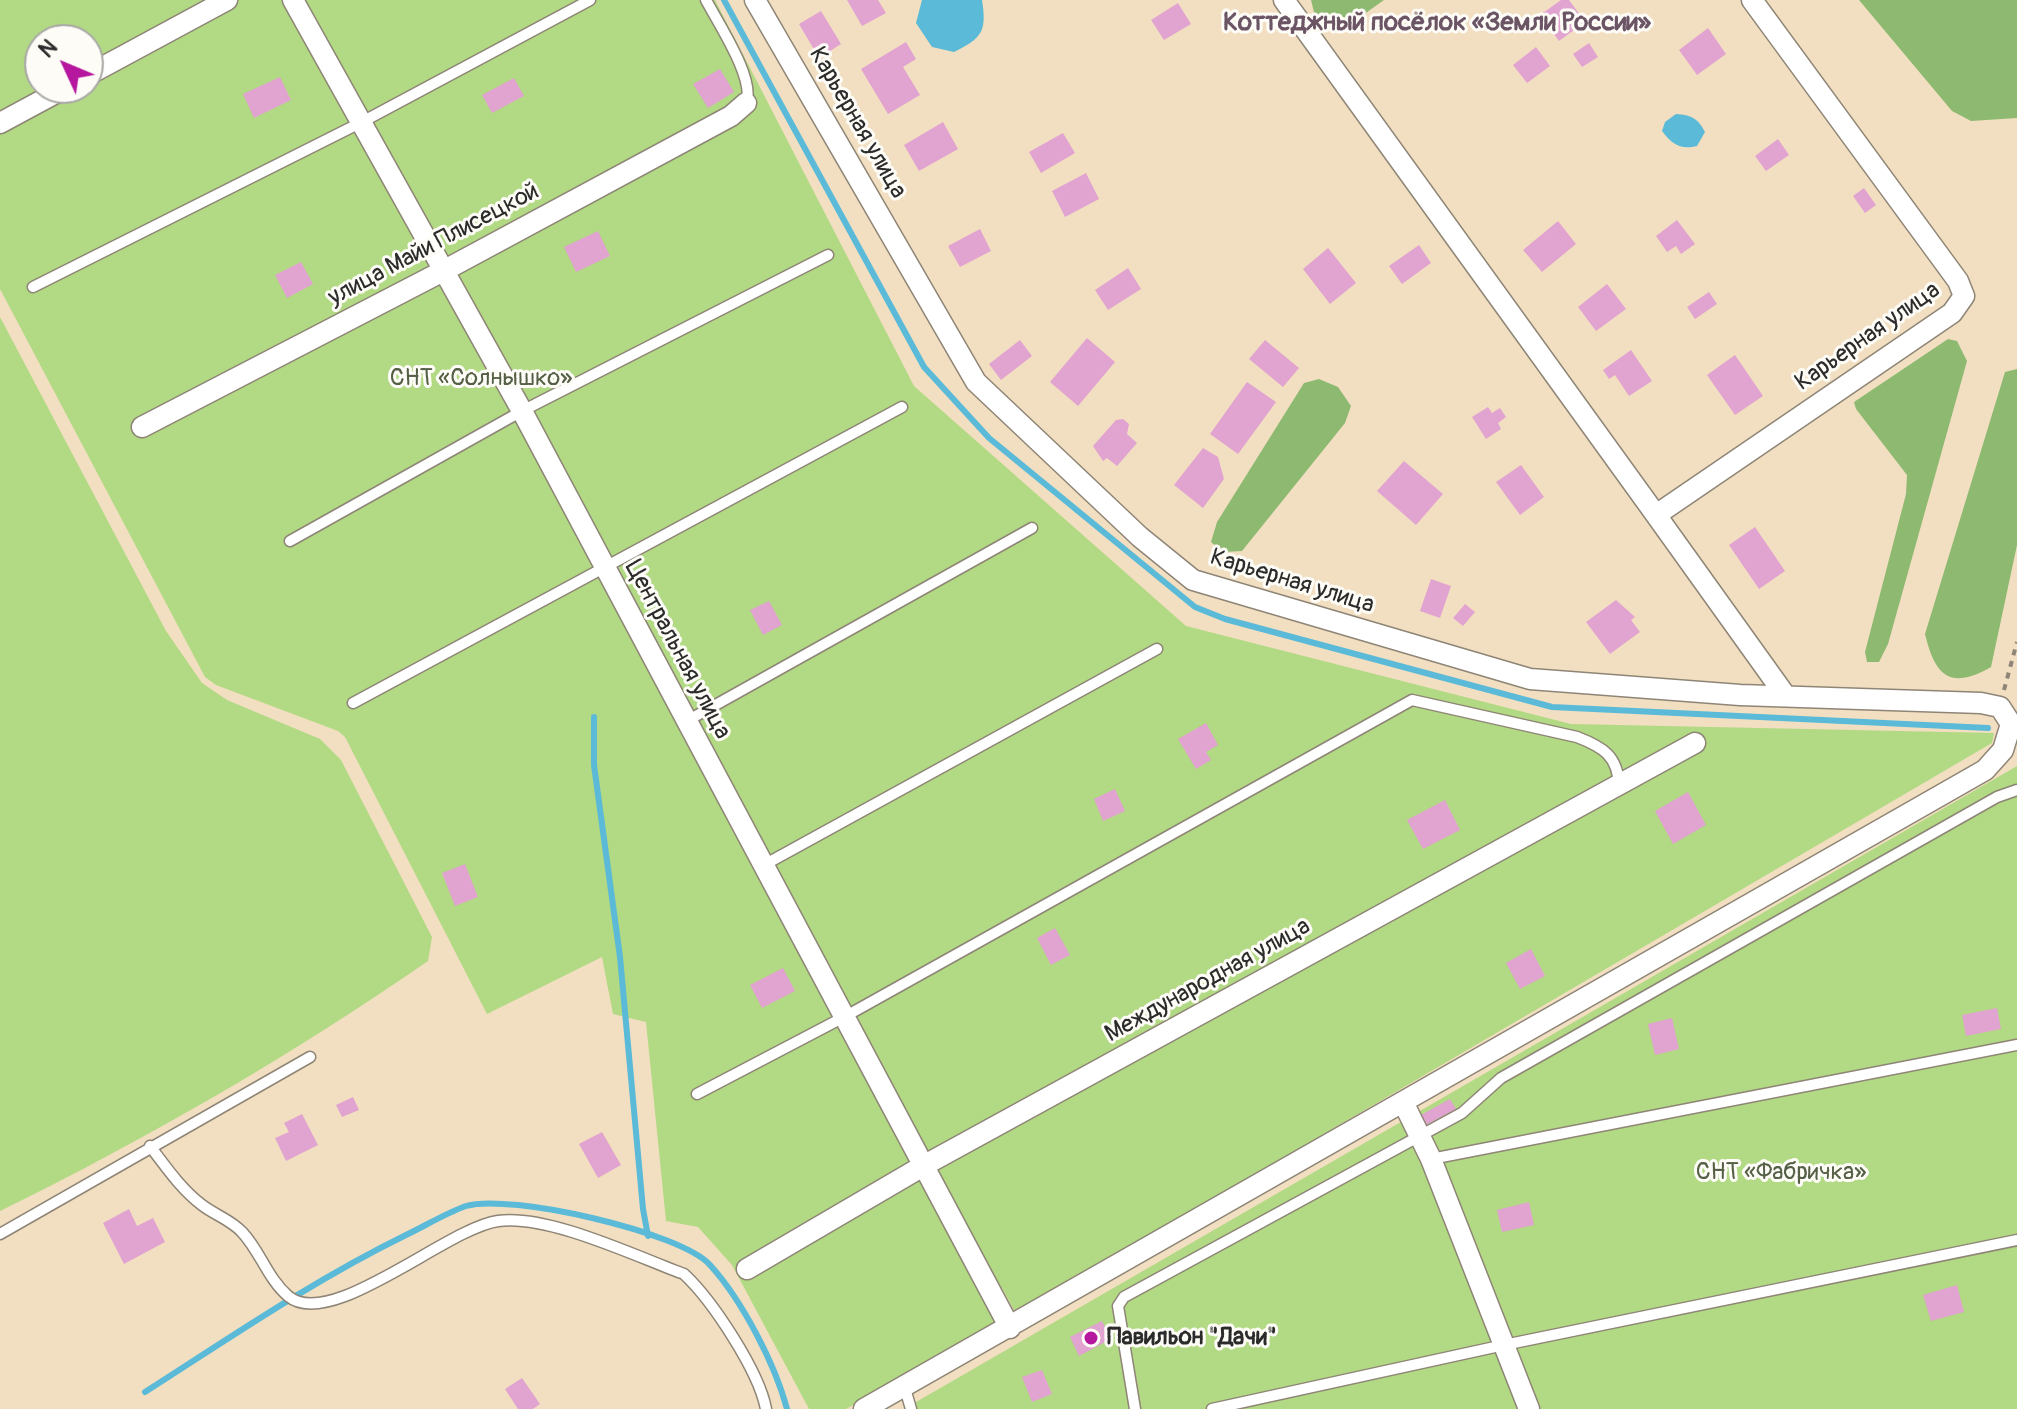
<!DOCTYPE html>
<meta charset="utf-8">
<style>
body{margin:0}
#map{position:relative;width:2017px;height:1409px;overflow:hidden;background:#f2dfc1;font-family:Pangolin,sans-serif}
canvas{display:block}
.north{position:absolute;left:24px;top:24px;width:80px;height:80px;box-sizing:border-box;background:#fdfcf7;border:2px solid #a9a8a5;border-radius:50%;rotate:314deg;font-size:22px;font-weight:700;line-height:32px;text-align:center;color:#2b2b2b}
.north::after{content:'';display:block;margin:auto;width:28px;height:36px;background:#b5179e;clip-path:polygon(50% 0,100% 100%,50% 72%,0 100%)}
</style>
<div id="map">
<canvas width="2017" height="1409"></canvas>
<div class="north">N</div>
</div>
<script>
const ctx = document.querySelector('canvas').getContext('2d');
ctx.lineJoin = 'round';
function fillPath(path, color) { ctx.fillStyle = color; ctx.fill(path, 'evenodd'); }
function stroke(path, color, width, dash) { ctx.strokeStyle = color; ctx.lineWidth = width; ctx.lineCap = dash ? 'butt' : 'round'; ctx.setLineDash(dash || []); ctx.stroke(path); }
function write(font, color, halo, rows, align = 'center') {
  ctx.font = font + ' Pangolin,sans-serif'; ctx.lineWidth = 6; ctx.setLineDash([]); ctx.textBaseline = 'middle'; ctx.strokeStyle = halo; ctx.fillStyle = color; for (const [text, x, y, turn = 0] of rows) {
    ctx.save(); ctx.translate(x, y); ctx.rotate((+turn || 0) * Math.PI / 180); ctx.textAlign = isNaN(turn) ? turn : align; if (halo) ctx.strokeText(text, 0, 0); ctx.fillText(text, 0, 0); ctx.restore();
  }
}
const green = new Path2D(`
 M0,0H715L914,386L1186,626L1571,724L1994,733L1992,743L1016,1314L1002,1288L984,1299L997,1325L846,1409H809L732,1265L698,1227L666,1221L646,1022L613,1014L602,957L487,1014L345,737L338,731L216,685L205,677L0,289ZM40,40H88V88H40Z
 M0,317L166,631L202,683L227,700L320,739L341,760L432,937L428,961C292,1055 149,1138 0,1211Z
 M2017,766V1409H904Z`);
const forest = new Path2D(`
 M1311,0H1384L1339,32L1316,20Z
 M1859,0H2017V118L1971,121L1952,111Z
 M1948,339L1957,341L1967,361L1888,644L1879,662H1867L1865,652L1906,494L1907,475L1856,409L1854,402Z
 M2017,369V545L1991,667C1949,691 1935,675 1925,634L2005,372Z
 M1319,379L1338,387L1351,406L1345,423L1242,551L1223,552L1211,542L1217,522L1304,383Z`);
const water = new Path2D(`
 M922,0H982C987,32 982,38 954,52L932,47L916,23Z
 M1676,114C1691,115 1698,118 1705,132L1697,146C1680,150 1672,144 1662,131L1665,122Z`);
const stream = new Path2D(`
 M724,0L924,367L989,438L1195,607L1225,619L1552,707L1988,728
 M594,717V765L620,957L643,1209L648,1236
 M145,1392C231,1337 314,1280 406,1235C425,1226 446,1213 466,1206C509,1193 681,1232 710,1265C742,1300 775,1364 787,1409`);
const building = new Path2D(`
 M847,0H878L886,13L862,26Z
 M1561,0H1569L1585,22L1559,41L1540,15Z
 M1178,3L1191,24L1164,40L1151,20Z
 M821,11L841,44L819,58L799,24Z
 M1708,28L1726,54L1697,75L1679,50Z
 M906,42L916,59L903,67L920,95L888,114L861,69Z
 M1589,43L1598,57L1582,67L1573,54Z
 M1536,47L1550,66L1527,83L1513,65Z
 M720,69L734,92L708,108L693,84Z
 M280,77L291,100L254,118L243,94Z
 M514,78L524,96L492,113L482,95Z
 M943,122L958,149L919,171L904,145Z
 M1063,133L1075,153L1041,173L1029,152Z
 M1778,139L1789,155L1766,171L1755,156Z
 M1086,173L1099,199L1065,217L1052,191Z
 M1864,188L1876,205L1865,213L1853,196Z
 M1677,220L1695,244L1681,254L1676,246L1667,252L1656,236Z
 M1558,221L1576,244L1542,272L1523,250Z
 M980,229L991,251L960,267L948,246Z
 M598,231L610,256L576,272L564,247Z
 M1419,245L1431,263L1402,284L1389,266Z
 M1328,248L1356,283L1330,304L1303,269Z
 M301,262L313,284L287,298L275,275Z
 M1128,268L1141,289L1108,310L1095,290Z
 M1607,284L1626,309L1596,331L1578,307Z
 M1709,292L1717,304L1695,319L1687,307Z
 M1087,338L1115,362L1078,406L1050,382Z
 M1020,340L1032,356L1001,380L989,364Z
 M1265,340L1299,368L1283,387L1249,359Z
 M1631,350L1652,381L1629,396L1615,375L1609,379L1603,370Z
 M1735,355L1763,396L1735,415L1707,375Z
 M1247,382L1276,402L1238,454L1210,434Z
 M1488,407L1492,413L1500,408L1506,417L1498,423L1501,429L1486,439L1472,417Z
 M1123,419L1129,424L1127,434L1137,443L1117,466L1107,458L1103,461L1093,446L1116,420Z
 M1203,448L1218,457L1224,479L1203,508L1174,485Z
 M1404,461L1443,494L1416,525L1377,491Z
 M1521,465L1544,497L1520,515L1496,482Z
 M1755,527L1785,571L1759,589L1729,545Z
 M1431,579L1451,586L1440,618L1420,611Z
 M1616,600L1635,617L1631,620L1640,632L1610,654L1586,622Z
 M769,601L782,625L763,635L750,610Z
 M1465,604L1475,612L1463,626L1453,618Z
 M1206,723L1218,745L1206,752L1211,760L1196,769L1178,739Z
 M1115,789L1125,811L1103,821L1094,799Z
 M1688,792L1706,825L1673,844L1655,811Z
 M1445,800L1460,830L1423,849L1407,820Z
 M465,864L478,897L455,906L442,873Z
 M1055,928L1070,955L1051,965L1037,938Z
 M1531,949L1545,976L1520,989L1506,963Z
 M783,968L795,991L762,1008L750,985Z
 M1997,1008L2001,1029L1966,1036L1962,1015Z
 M1672,1018L1679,1049L1655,1055L1648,1024Z
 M353,1097L359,1110L342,1117L336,1105Z
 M1450,1099L1456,1109L1424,1126L1419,1116Z
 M302,1114L318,1145L286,1161L275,1138L289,1132L284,1123Z
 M602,1132L621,1165L598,1178L579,1144Z
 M1529,1202L1534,1225L1502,1232L1497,1210Z
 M129,1209L137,1226L153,1218L165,1242L124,1264L103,1223Z
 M1957,1285L1964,1312L1931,1321L1923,1295Z
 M1102,1321L1111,1339L1079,1356L1070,1337Z
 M1042,1370L1052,1394L1032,1402L1022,1377Z
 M522,1378L540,1404L533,1409H518L505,1389Z`);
const path = new Path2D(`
 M2004,690L2017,642`);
const service = new Path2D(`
 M706,0C718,23 756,80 746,103
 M33,287L362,122L590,0
 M290,541L522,411L828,255
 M353,703L902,407
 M685,722L1032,528
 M764,865L1157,649
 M697,1094L846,1016L1412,700L1577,737C1603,747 1618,756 1619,786
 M150,1146C166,1167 181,1189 202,1205C215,1215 231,1220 242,1232C260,1251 268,1279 288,1296C330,1332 447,1228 498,1221C548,1214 635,1256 684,1274C712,1300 759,1371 766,1409
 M1431,1159L2017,1045
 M0,1234L310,1057
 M904,1385L911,1409
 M1135,1409L1118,1306L1124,1297L1462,1113L1501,1078L1997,797L2017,790
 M1212,1409L1504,1345L2017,1240`);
const minor = new Path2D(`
 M293,0L522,411L1010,1328
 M755,0L976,382L1140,537L1193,580L1530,679L1740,695L1981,703L2000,707L2011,724L2003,750L1985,770L864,1409
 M1284,0L1656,515
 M1752,0L1958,281L1964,296L1952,313L1656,515L1785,695
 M88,75L227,0
 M0,123L65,88
 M142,427L445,270L731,116L746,103
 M1404,1104L1431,1159L1529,1409
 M747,1269L923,1166L1695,743`);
const markers = [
 [1091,1338,8,"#b5179e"]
];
const streetNames = [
 ["Карьерная улица",857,123,60],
 ["улица Майи Плисецкой",434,245,-28],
 ["Карьерная улица",1868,337,-35],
 ["Карьерная улица",1292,582,17],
 ["Центральная улица",677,650,62],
 ["Международная улица",1208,981,-29]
];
const parkNames = [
 ["СНТ «Солнышко»",481,379],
 ["СНТ «Фабричка»",1781,1173]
];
const poiNames = [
 ["Павильон \"Дачи\"",1107,1338]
];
const neighbourhoodNames = [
 ["Коттеджный посёлок «Земли России»",1437,23]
];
fillPath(green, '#b2d983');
fillPath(forest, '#8db971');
fillPath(water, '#5abad8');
stroke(stream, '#5abad8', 6);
fillPath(building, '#e1a3d0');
stroke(service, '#8e8576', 13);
stroke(minor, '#8e8576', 23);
stroke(path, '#8e8576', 4, [6, 6]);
stroke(service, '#fff', 10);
stroke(minor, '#fff', 20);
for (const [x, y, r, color] of markers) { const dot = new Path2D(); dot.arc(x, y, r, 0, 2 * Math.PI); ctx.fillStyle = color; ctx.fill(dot); stroke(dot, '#fdfcf7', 3); }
write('24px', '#2b2b2b', '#fdfcf7', streetNames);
write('24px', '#545f45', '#fdfcf7', parkNames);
write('bold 24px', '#2b2b2b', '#fdfcf7', poiNames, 'left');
write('bold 26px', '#6b5565', '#fdfcf7', neighbourhoodNames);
</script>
